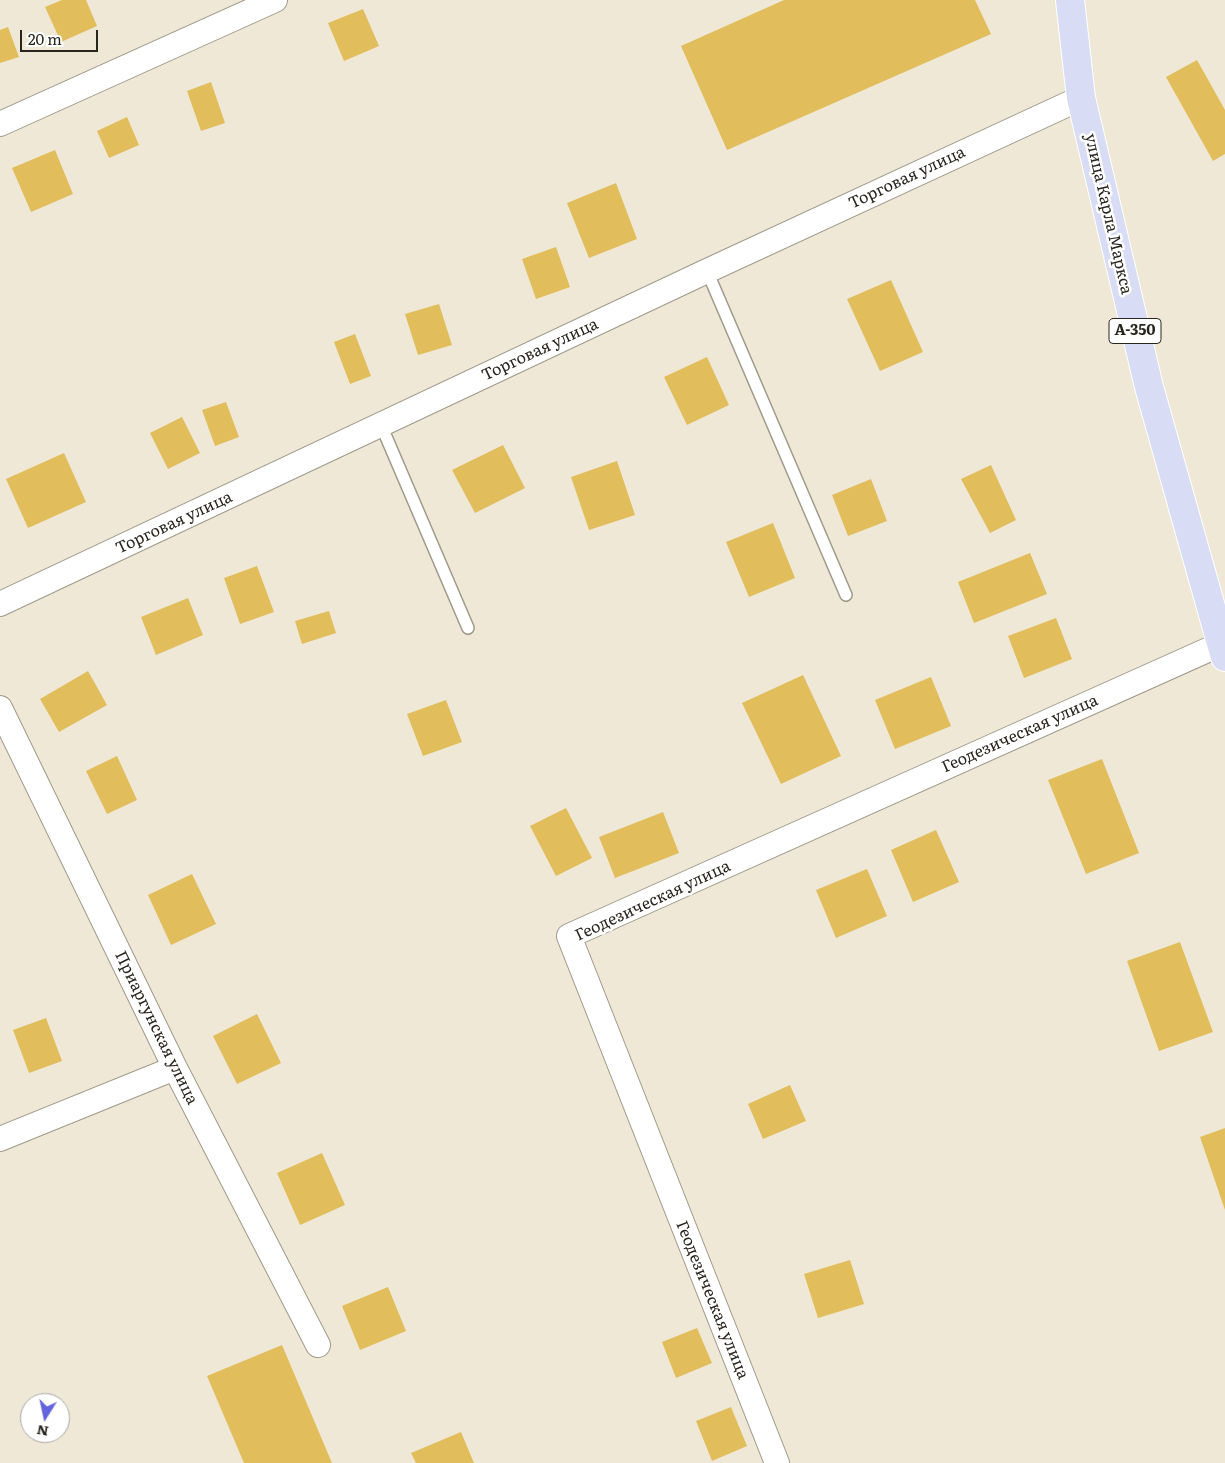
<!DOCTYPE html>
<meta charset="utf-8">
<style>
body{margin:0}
#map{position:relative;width:1225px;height:1463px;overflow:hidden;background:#efe8d7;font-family:Literata,serif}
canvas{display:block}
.north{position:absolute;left:20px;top:1393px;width:50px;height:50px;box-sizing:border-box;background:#fff;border:1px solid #a9a8a5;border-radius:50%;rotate:190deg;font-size:14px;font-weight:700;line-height:20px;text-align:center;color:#27251e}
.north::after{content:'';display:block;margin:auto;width:18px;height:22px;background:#6464dd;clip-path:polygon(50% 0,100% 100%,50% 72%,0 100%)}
.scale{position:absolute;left:20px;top:30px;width:78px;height:22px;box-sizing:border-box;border:2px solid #27251e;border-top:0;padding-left:6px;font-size:15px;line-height:18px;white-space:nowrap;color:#27251e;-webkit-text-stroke:4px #fff;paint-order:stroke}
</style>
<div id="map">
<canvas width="1225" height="1463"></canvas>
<div class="north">N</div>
<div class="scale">20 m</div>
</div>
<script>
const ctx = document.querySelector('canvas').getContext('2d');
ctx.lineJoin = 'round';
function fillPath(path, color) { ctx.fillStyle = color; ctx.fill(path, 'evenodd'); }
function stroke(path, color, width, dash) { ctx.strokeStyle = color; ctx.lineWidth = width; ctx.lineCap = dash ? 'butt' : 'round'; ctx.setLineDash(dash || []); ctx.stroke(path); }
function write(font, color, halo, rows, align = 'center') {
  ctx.font = font + ' Literata,serif'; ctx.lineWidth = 5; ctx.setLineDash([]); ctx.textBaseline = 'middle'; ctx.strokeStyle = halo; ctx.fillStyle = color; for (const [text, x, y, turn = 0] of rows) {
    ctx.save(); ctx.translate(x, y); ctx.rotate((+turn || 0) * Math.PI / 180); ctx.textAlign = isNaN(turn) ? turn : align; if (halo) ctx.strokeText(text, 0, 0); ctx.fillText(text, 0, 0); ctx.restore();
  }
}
const building = new Path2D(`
 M62,0H86L97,26L61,42L45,7Z
 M784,0H975L991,34L727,150L681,46Z
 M363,9L379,46L344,61L328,23Z
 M8,27L19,57L0,63V30Z
 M1197,60L1225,110V154L1213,161L1166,77Z
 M211,82L225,123L201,131L187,91Z
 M127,117L139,145L109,158L97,131Z
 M55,150L73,194L31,212L12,168Z
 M616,183L637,239L589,258L567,203Z
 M556,247L570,287L536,299L522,259Z
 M891,280L923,352L880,371L847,299Z
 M439,304L452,345L418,355L405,314Z
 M355,334L371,376L350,384L334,342Z
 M707,357L729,405L687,425L664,377Z
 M226,402L239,437L215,446L202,410Z
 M182,417L200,453L168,469L150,433Z
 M503,445L525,488L475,513L452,470Z
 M64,453L86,502L28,528L6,479Z
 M617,461L635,515L589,530L571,477Z
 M991,465L1016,520L990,533L961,479Z
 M871,479L887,521L848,536L832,495Z
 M773,523L795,578L749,597L726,542Z
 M1030,553L1047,594L974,623L958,582Z
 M257,566L274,612L240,624L224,578Z
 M188,598L203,635L156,655L141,617Z
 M329,611L336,633L302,644L295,621Z
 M1056,618L1072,659L1024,678L1008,636Z
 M88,671L107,705L59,732L40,699Z
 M803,675L841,756L781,784L742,703Z
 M931,677L951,726L895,749L875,700Z
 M446,700L462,742L423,756L407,714Z
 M117,756L137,800L107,814L86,771Z
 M1102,759L1139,853L1086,874L1048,780Z
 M566,808L592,858L556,876L530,826Z
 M663,812L679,853L615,878L599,837Z
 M936,830L959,882L913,902L891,850Z
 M867,869L887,916L836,938L816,890Z
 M192,874L216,924L171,945L148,895Z
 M1180,942L1213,1032L1159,1051L1127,961Z
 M257,1014L281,1063L237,1084L213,1036Z
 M46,1018L62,1061L29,1073L13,1030Z
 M790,1085L806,1121L763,1139L748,1104Z
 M1225,1128V1210L1200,1137Z
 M322,1153L345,1205L300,1225L277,1173Z
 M850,1260L864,1304L818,1318L804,1274Z
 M388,1287L406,1331L360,1350L342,1306Z
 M697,1328L712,1363L676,1378L662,1342Z
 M282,1345L332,1463H244L207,1376Z
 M731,1407L747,1446L712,1461L696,1421Z
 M461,1432L474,1463H416L411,1453Z`);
const service = new Path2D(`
 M707,271L846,595
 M381,425L468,628`);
const minor = new Path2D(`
 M0,124L275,0
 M0,604L707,271L1081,98
 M0,708L175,1068L318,1345
 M0,1139L175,1068
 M777,1463L569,936L1221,644`);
const trunk = new Path2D(`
 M1070,0L1081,98L1149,387L1225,657`);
const shields = [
 [1135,331,52]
];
const shieldNames = [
 ["А-350",1135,331]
];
const streetNames = [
 ["Торговая улица",907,178,-25],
 ["улица Карла Маркса",1108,214,77],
 ["Торговая улица",540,350,-25],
 ["Торговая улица",174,523,-25],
 ["Геодезическая улица",1020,734,-24],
 ["Геодезическая улица",653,901,-25],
 ["Приаргунская улица",156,1028,64],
 ["Геодезическая улица",712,1300,68]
];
fillPath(building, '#e1bd5b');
stroke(service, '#9f9989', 14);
stroke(minor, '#9f9989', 26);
stroke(trunk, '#fff', 30);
stroke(service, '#fff', 11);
stroke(minor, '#fff', 24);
stroke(trunk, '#d8dcf4', 28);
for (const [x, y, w] of shields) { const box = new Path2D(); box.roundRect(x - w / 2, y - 12.5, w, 25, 4); ctx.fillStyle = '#fff'; ctx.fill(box); stroke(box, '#27251e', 1); }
write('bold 15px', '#27251e', null, shieldNames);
write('16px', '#27251e', '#fff', streetNames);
</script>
